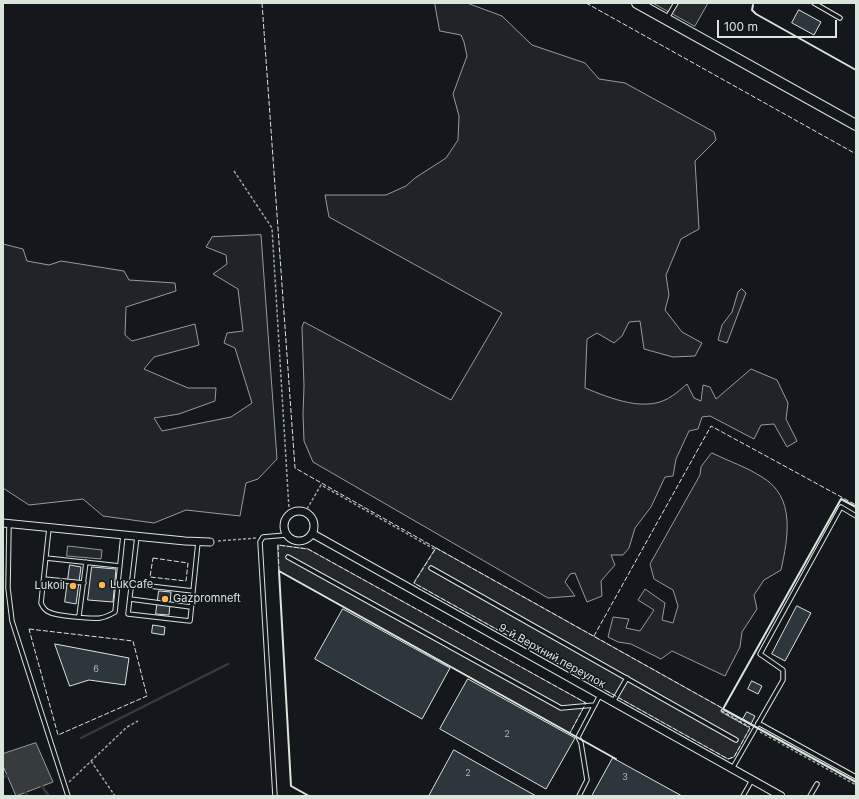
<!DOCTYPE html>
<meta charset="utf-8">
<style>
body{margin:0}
#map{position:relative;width:859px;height:799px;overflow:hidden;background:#14181c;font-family:Inter,sans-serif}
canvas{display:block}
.frame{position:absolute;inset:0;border:4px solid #d8e6dc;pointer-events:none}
.scale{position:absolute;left:717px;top:20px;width:120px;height:18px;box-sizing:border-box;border:2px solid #d8e6dc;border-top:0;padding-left:5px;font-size:12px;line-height:14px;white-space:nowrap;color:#d8e6dc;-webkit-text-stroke:3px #14181c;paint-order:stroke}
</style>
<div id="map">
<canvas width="859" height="799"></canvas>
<div class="frame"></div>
<div class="scale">100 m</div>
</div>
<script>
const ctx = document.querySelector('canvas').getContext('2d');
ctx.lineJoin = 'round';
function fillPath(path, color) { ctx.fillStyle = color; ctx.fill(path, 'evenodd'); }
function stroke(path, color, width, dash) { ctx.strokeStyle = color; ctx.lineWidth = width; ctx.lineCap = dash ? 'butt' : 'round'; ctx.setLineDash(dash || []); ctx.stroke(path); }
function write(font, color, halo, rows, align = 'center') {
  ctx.font = font + ' Inter,sans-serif'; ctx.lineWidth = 3; ctx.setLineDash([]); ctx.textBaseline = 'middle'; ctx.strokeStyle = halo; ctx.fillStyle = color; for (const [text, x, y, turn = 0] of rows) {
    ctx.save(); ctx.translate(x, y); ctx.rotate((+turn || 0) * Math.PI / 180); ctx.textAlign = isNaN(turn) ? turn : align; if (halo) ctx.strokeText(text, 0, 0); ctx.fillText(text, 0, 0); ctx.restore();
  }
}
const green = new Path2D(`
 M435,3H467L502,16L532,45L585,63L599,79L625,83L714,132L716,140L695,161L699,229L681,239L666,275L669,295L665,310L682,332L702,343L695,356L673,357L644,349L640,321L629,322L622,336L614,343L597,333L587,339L585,388C610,398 647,414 672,396C677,393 682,388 687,384L694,398L701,401L703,385L710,387L716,399L751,369L777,380L788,403L786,419L797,441L787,447L774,424L761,425L754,439L710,416L702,417L698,429L689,431L676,459L673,476L665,477L651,507L635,528L629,548L623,555H611L615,565L601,581L602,596L587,602L575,573L570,574L565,582L575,596L548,598L313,462L304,441L303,414L304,386L302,327L304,322L451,400L502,313L329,217L325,195H386L406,186L415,178L446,158L458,140L459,116L453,94L467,56L464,42L461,35L440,31Z
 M261,235L277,459L258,479L246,483L240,516L186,510L154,523L103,516L83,499L29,505L3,488V244L23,249L27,261L49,265L61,261L124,271L129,280L175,283L176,291L126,307L125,335L132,341L195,324L199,345L154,357L144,369L188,388H216L215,401L179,414L154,418L162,431L231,417L252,403L235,348L224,343L227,333L243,331L238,289L213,274L227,264L226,255L206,247L212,237Z
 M742,289L746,293L727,343L718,340L722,325L732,312L738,292Z
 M712,453C728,461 747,467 762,477C796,497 788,538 781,570L764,580L754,595L757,609L742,632L740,647L725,676L672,651L661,659L631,644L618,642L608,637L613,617L629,619L626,628L640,631L654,610L638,600L645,589L665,603L662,620L673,623L678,606L673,590L654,579L650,564L700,475L701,467Z`);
const parking = new Path2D(`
 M653,3H708L695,26Z
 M278,545L308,549L586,703L570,733L279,571Z
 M68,546L102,550L101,559L67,556Z
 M436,548L722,708L721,712L750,728L734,757L728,759L414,583Z`);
const water = new Path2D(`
 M36,743L53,782L16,796L3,766V754Z`);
const stream = new Path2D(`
 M81,738L228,664
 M3,777L10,775
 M41,785L49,796
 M25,790L27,796`);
const building = new Path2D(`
 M799,10L821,22L814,35L792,23Z
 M70,565L81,567L76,604L65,602Z
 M92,567L116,569L113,602L88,600Z
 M159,591L171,592L169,615L156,614Z
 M797,606L811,613L785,661L772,654Z
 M343,609L450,668L422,719L315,659Z
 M153,625L165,627L164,635L152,633Z
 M55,644L129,658L125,685L89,680L70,686Z
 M468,679L575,738L546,789L440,729Z
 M752,681L762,686L758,694L748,689Z
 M747,712L755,716L751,724L743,719Z
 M454,750L536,796H429Z
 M613,758L682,796H592Z`);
const path = new Path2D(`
 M234,171L272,228L289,509
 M307,509L321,485L434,549
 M218,541L256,538
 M722,711L750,727
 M760,732L856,785
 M91,761L115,796
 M69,782L127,727L138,721`);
const lane = new Path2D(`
 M814,3L840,18
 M667,18L676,3
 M9,524L8,588L12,621L68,796
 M49,528L41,603C43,607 44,610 49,612C56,616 91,619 100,618C106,617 110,615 115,612L123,535
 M137,536L128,614L190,621L198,542
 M288,557L561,708L595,705
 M46,558L120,566
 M431,568L736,740
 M44,579L84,583
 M132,584L193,591
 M130,599L191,607
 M79,616L86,562
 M613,702L627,678
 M758,723L856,777
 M732,769L783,680V670L760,654L841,507L856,516
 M275,796L260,542L263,537L286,535
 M579,796L587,780L581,743L578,737L600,695
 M743,796L752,780
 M810,796L817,784`);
const street = new Path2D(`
 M284 526a15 15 0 1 1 30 0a15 15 0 1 1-30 0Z
 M3,523L185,541L210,542
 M313,534L781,796`);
const secondary = new Path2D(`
 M637,3L856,125`);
const fence = new Path2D(`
 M262,3L295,468L436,548
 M586,3L856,154
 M436,548L722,708L721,711L750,728L734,757L728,759L414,583Z
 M153,558L188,563L186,581L150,577Z
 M279,571L278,545L308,549L586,703L570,733
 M29,629L133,641L147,696L58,735Z
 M594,636L711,426L856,505`);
const wall = new Path2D(`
 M753,5L752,10L756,14L856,70
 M856,507L841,499L723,709L856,782
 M279,571L616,759
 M279,571L291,786L309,796`);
const markers = [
 [102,585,4,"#ffb74d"],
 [73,586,4,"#ffb74d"],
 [165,599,4,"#ffb74d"]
];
const numberNames = [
 ["6",96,669],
 ["2",507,734],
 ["2",468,773],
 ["3",625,777]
];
const poiNames = [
 ["LukCafe",110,585],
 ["Lukoil",65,586,"right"],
 ["Gazpromneft",173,599]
];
const streetNames = [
 ["9-й Верхний переулок",552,656,29]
];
fillPath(green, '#202428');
stroke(green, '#939e99', 1);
fillPath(parking, '#24282b');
stroke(parking, '#939e99', 1);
fillPath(water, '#363b3e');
stroke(water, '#939e99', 1);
stroke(stream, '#363b3e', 2.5);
fillPath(building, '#2c363c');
stroke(building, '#d8e6dc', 1);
stroke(lane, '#d8e6dc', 5.5);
stroke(street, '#d8e6dc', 9);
stroke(secondary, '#d8e6dc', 12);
stroke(path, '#9da8a2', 1.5, [3, 2]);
stroke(lane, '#14181c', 3.5);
stroke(street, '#14181c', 7);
stroke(secondary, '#14181c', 10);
stroke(fence, '#d8e6dc', 1, [5, 2]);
stroke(wall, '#d8e6dc', 2);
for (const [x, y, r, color] of markers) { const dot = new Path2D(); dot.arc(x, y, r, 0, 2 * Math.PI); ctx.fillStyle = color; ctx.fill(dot); stroke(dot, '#14181c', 1.5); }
write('9px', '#adbab4', null, numberNames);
write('11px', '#d8e6dc', '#14181c', poiNames, 'left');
write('11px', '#d8e6dc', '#14181c', streetNames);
</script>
